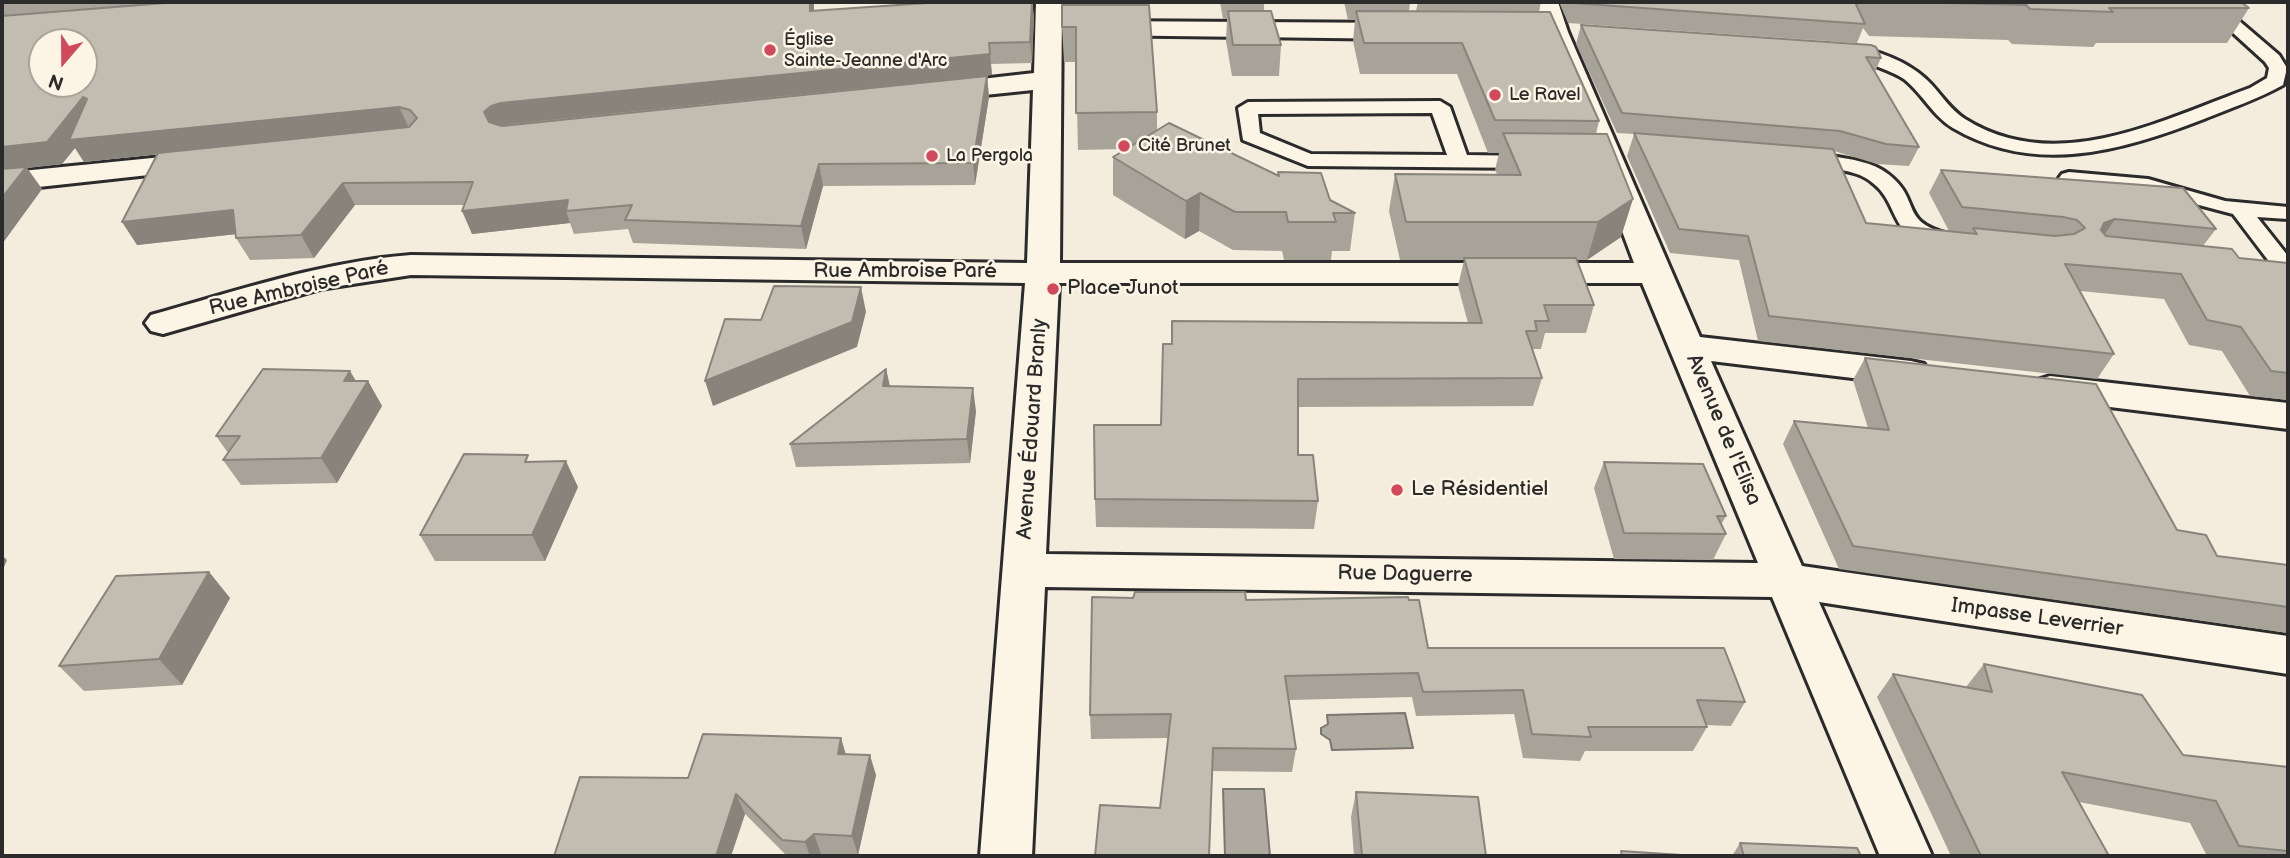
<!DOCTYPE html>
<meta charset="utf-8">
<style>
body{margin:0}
#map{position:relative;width:2290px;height:858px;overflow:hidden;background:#f4edde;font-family:"Balsamiq Sans",sans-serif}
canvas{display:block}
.frame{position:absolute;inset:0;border:4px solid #2b2b2b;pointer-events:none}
.north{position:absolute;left:28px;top:28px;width:70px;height:70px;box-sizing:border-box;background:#fcf5e5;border:2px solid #a8a49b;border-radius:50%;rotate:200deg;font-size:19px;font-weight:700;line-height:28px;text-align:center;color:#2b2b2b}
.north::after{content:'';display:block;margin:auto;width:24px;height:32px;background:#d1495b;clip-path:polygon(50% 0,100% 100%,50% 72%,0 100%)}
</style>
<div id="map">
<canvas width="2290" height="858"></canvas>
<div class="frame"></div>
<div class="north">N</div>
</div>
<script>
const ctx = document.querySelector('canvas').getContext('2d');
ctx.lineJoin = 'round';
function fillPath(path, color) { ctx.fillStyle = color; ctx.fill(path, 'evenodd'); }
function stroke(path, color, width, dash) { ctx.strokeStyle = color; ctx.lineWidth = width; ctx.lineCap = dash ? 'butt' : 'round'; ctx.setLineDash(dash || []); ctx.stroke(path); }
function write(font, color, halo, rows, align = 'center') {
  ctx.font = font + ' "Balsamiq Sans",sans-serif'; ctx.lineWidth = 5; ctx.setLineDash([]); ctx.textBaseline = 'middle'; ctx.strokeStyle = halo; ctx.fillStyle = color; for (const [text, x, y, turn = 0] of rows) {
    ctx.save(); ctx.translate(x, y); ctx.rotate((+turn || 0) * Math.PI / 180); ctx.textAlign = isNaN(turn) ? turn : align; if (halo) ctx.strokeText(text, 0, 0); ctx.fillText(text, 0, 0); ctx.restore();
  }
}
const water = new Path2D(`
 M1405,713L1413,748L1332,750L1330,740L1321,734V728L1328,724L1327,715Z
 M1223,789H1264L1270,856H1225Z`);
const lane = new Path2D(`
 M2199,2H2217L2279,55L2287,68L2283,85C2258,99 2231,108 2204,119C2121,151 2035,176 1953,128C1933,116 1922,93 1904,79C1890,69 1860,63 1852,53L1861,48C1887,54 1912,64 1931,84C1942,96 1951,110 1965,119C2056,176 2160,121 2250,88L2267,78L2269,68L2265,62Z
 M1440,101L1450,107L1467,155L1533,156L1543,162L1533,168L1308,166L1243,140L1238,108L1248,102ZM1432,113L1447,155L1311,154L1260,133L1258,114Z
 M1831,156C1850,159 1873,162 1888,174C1923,201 1897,222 1952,235L1955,240L1952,245C1942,247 1935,245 1925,243C1892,235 1897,202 1874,184C1860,171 1842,171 1824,166L1821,162L1824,158Z
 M2069,172L2148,179L2225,201L2288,207V219L2257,217L2288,256V278L2280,276L2233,214L2146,191L2062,182L2059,178L2062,174Z`);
const street = new Path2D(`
 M1036,2H1062L1060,263H1634L1589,143L1542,32L1533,2H1558L1568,32L1700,337L1911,361L1924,364L1929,373L1924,382L1911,385L1711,361L1802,566L2288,636V674L1819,602L1932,856H1880L1772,597L1045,587L1032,856H980L1025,283L411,275L320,289L163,334L151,331L145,323L151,315C237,291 321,262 411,255L1027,263L1033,90L937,100L927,98L923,92L927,86L937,84L1034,73ZM1059,283H1642L1758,563L1046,554Z
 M1099,21L1406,23L1415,25L1419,31L1415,37L1406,39L1090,35L1086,29L1090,23Z
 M202,153L213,156L217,162L213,168L2,191V173Z
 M2050,376L2288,403V429L2037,398L2031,389L2037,380Z`);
const wall = new Path2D(`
 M2,2H814V11L1034,15L1032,63L991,64L992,75L510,124L987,76L989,97L975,185L823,186L806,249L633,243L628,229L574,234L570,223L472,234L464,205H355L314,258L250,260L236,238V234L137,245L157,154L84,162L75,148L62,164L27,168L42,189L2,244Z
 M1063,2H1148L1157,112V130L1278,176V172L1330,200L1355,213L1350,251H1332L1331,260H1284L1282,251L1233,250L1199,231L1185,239L1113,195V157L1126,149L1078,150L1076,62H1064L1062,27Z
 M1220,2H1264V11L1281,45L1279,76H1232L1226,41L1227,19H1223Z
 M1344,2H1410L1409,11H1416L1418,2H1541L1539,12L1599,121L1596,134L1621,237L1587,260H1577L1594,305L1586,333H1545L1541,349H1533L1542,378L1533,406L1298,407V455L1318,501L1314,529L1096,527L1095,499L1161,425L1171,344L1468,323L1458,286L1464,260H1400L1389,211L1395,174H1497L1495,170L1499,153H1488L1457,74H1360L1353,41L1355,20H1348Z
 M1559,2H2241L2249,8L2227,43H2096L2093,47L2012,44L2008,40L1869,36L1863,28L1857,43L1568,23Z
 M1581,25L1881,58L1875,72L1919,147L1909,166L1877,164L1834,151L1866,223L1949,231L1929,193L1941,170L2216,229L2203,246L2239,258L2288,263V400L2250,396L2222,351L2189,345L2164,299L2080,291L2114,354L2097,379L1758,341L1739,260L1670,253L1627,156L1634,134L1617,133L1576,44Z
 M1865,358L2177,530L2217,556L2288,565V633L1839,569L1783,444L1794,421L1868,428L1853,380Z
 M886,369L890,386L976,411L970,463L796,467L790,444Z
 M356,381H368L382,406L337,483L241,485L223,460L228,453L216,436Z
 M531,461L578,487L545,561H435L420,535Z
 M1604,462L1726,516L1721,525L1726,534L1713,560L1614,559L1594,488Z
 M209,572L230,598L182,685L84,691L59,666Z
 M1246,600H1409L1428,648L1745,702L1731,726L1706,725L1707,727L1693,751H1585L1580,761L1523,758L1514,714L1416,716L1412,697L1289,700L1296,749L1292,772L1212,771L1160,808L1168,738L1091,739L1090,715Z
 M1984,664L2183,755L2288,767V856H2207L2190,823L2079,802L2109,856H1951L1877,697L1893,674L1966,687Z
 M846,754L876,775L858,855L821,854L818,856H787L745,814L731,856H554L688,778Z
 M1356,792L1486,856H1354L1351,817Z
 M1740,843L1861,856H1732Z`);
const shadedWall = new Path2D(`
 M810,2H814V32L810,11Z
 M1032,2L1034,15L1032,63L1030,42Z
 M989,43L992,75L510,124L493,134L484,112L491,106L501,103Z
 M987,76L989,97L975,185L973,163Z
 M83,97L97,118L399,107L409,128L84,162L75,148L62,164L27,168L42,189L2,244V147Z
 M819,164L823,186L806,249L801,226Z
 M343,183L355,205L314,258L301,235Z
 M1200,193L1199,231L1185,239L1186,201Z
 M1633,199L1621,237L1587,260L1598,222Z
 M568,200L566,211L570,223L472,234L462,211Z
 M233,210L246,233L137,245L122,222Z
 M2115,219L2099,243L2089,247L2104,223Z
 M861,287L866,312L857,347L713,406L705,381Z
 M886,369L891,392L883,386Z
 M350,371L362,391L368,381L382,406L337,483L321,458L344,381Z
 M973,388L976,411L970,463L967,439Z
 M566,461L578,487L545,561L532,535Z
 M2,555L7,560L2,572Z
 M209,572L230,598L182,685L159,659Z
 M841,738L847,758L838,754Z
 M870,755L876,775L858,855L852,836Z
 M736,794L745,814L731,856H716Z
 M814,834L821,854L818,856H810L805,842Z`);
const building = new Path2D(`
 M178,2H810V11L942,2H1032L1030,42L989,43L990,54L501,103L491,106L484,112L489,122L502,126L987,76L973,163L819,164L801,226L625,220L632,205L566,211L568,200L462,211L473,182L343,183L301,235L236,238L233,210L122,222L158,153L409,127L417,118L410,110L399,107L69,140L87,99L83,97L47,142L2,147V16ZM42,42H84V84H42Z
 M1572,2H1855L1865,24L1573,3Z
 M1908,2H2241L2249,8H2109L2113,12L2030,9L2026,5Z
 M1062,5H1149L1157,112L1076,113V27H1062Z
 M1228,11H1271L1281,45H1233Z
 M1356,11L1550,12L1599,121L1495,120L1462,43H1364Z
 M1581,25L1871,45L1876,47L1881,58L1866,57L1919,147L1886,144L1840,131L1622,113Z
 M1169,123L1279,176L1278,172L1321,173L1330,200L1355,213H1333L1336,222H1288L1286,212H1235L1200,193L1186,201L1113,157Z
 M1503,133L1607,134L1633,199L1598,222H1406L1395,174L1521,175Z
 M1634,133L1833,149L1866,223L1977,234L1973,228L2055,236L2074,234L2085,228L2077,220L2063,217L1962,207L1941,170L2183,188L2216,229L2115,219L2104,223L2101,230L2106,236L2232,249L2239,258L2288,263V373L2271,371L2241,327L2207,320L2181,274L2065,264L2114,354L1769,316L1748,236L1679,229Z
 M26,167L2,198V169Z
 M1464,258H1576L1594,305H1544L1549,321H1535L1537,331H1526L1542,378L1298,379V455H1313L1318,501L1095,499L1094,425H1161L1163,344H1172V321L1482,323Z
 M774,286L861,287L852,322L705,381L725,319L761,320Z
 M1865,358L2096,384L2177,530L2206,535L2217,556L2288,565V607L1853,546L1794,421L1889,430Z
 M263,369L350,371L344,381H368L321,458L223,460L240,436H216Z
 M886,369L883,386L973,388L967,439L790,444Z
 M464,454L528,455L525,462L566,461L532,535H420Z
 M1604,462L1703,464L1726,516H1717L1726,534L1624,533Z
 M209,572L159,659L59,666L116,576Z
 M1135,592H1245L1246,600L1408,597L1409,600H1419L1428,648H1724L1745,702L1697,700L1707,727H1588L1591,737L1532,734L1523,690L1423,692L1418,673L1285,676L1296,749L1213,748L1209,856H1095L1100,805L1160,808L1171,714L1090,715L1092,597L1133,598Z
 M1984,664L2142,695L2183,755L2288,767V851L2239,846L2216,801L2062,772L2109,856H1981L1893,674L1992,692Z
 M703,734L841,738L838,754L870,755L852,836L814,834L805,842L782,840L736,794L716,856H554L580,777L688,778Z
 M1356,792L1478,797L1486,856H1362Z
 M1740,843L1857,848L1861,856H1744Z
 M1621,851L1697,856H1622Z`);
const markers = [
 [770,50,7,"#d1495b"],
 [1495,95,7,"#d1495b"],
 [1124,146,7,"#d1495b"],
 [932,156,7,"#d1495b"],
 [1053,289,7,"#d1495b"],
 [1397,490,7,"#d1495b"]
];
const farPoinames = [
 ["Église",784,40],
 ["Sainte-Jeanne d'Arc",784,61],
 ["Le Ravel",1509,95],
 ["Cité Brunet",1138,146],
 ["La Pergola",946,156]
];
const streetNames = [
 ["Rue Ambroise Paré",905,272],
 ["Rue Ambroise Paré",299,289,-13],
 ["Avenue Édouard Branly",1033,429,-86],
 ["Avenue de l'Elisa",1723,430,67],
 ["Rue Daguerre",1405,575,1],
 ["Impasse Leverrier",2037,618,8]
];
const poiNames = [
 ["Place Junot",1067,289],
 ["Le Résidentiel",1411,490]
];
fillPath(water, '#afaaa0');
stroke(water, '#7a7771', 2);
stroke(lane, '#2b2b2b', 6);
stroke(street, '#2b2b2b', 6);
fillPath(lane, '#fcf5e5');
fillPath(street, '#fcf5e5');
fillPath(wall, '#a7a398');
fillPath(shadedWall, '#88847c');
fillPath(building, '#c2bdb1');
stroke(building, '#88847c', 2);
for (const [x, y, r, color] of markers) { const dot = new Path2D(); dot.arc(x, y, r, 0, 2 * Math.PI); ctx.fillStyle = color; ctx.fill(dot); stroke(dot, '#fcf5e5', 2.5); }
write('18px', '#2b2b2b', '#fcf5e5', farPoinames, 'left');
write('21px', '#2b2b2b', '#fcf5e5', streetNames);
write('21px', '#2b2b2b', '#fcf5e5', poiNames, 'left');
</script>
